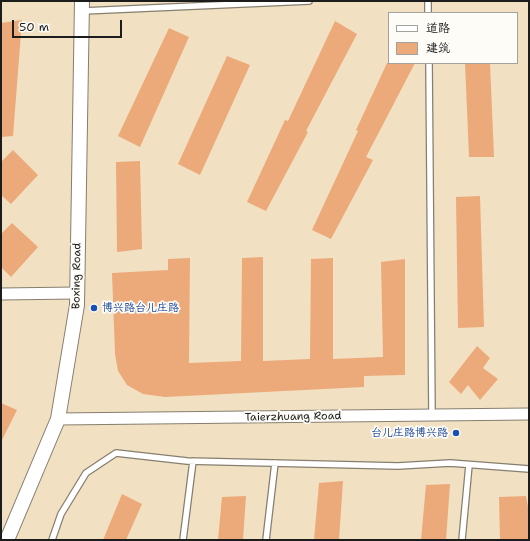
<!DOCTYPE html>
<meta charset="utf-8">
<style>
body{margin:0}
#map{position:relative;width:530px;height:541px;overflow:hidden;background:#f1e1c2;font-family:"Shantell Sans","LXGW WenKai TC",sans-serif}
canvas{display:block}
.frame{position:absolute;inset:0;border:2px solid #1c1c1c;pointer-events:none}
.legend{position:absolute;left:388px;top:12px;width:130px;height:52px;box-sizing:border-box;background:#fdfcf7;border:1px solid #a3a29f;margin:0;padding:5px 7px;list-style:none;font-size:12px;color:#1c1c1c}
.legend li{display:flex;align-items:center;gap:8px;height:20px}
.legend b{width:20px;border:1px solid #a3a29f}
.scale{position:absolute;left:12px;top:20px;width:110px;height:18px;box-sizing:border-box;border:2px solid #1c1c1c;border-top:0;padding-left:5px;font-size:12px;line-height:14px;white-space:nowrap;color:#1c1c1c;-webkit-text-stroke:3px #fdfcf7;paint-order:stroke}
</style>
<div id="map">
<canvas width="530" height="541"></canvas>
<div class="frame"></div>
<ul class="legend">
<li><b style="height:5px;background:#fff"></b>道路</li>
<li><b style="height:11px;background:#eca97a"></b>建筑</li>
</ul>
<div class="scale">50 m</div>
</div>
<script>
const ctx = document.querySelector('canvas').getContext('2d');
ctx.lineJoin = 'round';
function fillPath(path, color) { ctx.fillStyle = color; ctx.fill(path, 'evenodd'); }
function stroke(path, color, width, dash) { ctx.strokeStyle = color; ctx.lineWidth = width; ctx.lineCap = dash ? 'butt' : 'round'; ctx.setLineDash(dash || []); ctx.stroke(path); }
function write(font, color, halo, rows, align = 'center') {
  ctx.font = font + ' "Shantell Sans","LXGW WenKai TC",sans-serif'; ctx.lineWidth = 3.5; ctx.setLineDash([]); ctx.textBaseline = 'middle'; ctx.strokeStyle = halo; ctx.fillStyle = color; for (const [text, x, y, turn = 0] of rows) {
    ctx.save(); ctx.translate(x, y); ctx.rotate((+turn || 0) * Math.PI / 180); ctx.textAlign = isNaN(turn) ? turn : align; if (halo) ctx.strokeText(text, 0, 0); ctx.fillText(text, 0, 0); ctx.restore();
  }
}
const building = new Path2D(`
 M22,20L13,136L1,137V23Z
 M335,21L357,34L306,131L308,132L266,211L247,202L285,120L288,121Z
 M169,28L189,37L140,147L118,136Z
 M227,56L250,65L200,175L178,164Z
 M387,63H415L366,157L373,160L331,239L312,230L358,131L356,130Z
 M465,63H490L494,157H469Z
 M13,150L38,175L11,204L1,195V162Z
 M140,161L142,249L117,252L116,162Z
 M480,196L484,327L458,328L456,197Z
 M12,223L38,247L11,277L1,267V234Z
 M263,257V361L310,359L311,259L333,258V359L383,357L381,262L405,259V375L364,376V387L165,397L143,394L127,385L118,371L115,354L112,273L168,270V259L190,258L189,363L241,361L242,258Z
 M477,346L490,358L483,368L498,379L480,400L468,385L461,394L449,382Z
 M1,403L17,410L1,442Z
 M343,481L339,540H314L319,483Z
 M450,484L446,540H421L426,485Z
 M122,494L142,504L126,540H103Z
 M246,496L243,540H218L222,497Z
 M526,496L529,512L528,540H500L499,497Z`);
const service = new Path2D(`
 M428,1V13
 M83,11L309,1
 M429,63L432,415
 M52,540L61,514L86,473L116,453L187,461L398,466L450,463L529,469
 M183,540L193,461
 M266,540L275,463
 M462,540L469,465`);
const minor = new Path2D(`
 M1,294L77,293
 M58,419L529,414`);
const tertiary = new Path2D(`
 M7,540L58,419L77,305L82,1`);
const markers = [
 [94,308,4,"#1a4fb4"],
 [456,433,4,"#1a4fb4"]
];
const streetNames = [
 ["Boxing Road",77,276,-89],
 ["Taierzhuang Road",293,417,-1]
];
const transitNames = [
 ["博兴路台儿庄路",102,308],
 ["台儿庄路博兴路",448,433,"right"]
];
fillPath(building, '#eca97a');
stroke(service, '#867e6f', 8);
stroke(minor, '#867e6f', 13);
stroke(tertiary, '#867e6f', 16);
stroke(service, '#fff', 5.5);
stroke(minor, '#fff', 11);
stroke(tertiary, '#fff', 14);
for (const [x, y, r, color] of markers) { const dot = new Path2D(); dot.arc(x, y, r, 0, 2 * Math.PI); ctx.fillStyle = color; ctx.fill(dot); stroke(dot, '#fdfcf7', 1.5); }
write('11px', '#1c1c1c', '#fdfcf7', streetNames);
write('11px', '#164399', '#fdfcf7', transitNames, 'left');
</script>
